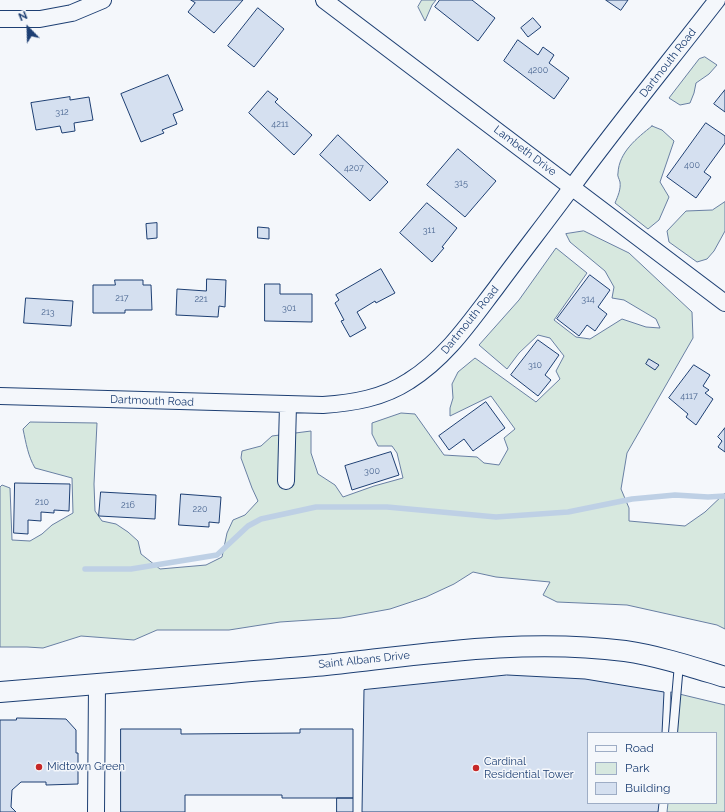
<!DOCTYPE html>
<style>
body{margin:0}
#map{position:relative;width:725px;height:812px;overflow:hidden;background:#f4f7fb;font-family:Raleway,sans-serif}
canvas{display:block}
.legend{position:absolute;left:587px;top:732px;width:130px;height:72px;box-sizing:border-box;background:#f4f7fb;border:1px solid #9eadc5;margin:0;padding:5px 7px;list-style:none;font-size:12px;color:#1d3f73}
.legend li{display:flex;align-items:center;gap:8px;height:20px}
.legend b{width:20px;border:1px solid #9eadc5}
.north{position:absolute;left:8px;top:8px;width:40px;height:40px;-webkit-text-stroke:3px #f4f7fb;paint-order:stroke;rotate:337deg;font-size:11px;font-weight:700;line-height:16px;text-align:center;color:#1d3f73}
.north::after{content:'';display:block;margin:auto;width:14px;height:18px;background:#1d3f73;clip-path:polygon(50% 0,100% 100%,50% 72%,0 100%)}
</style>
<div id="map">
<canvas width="725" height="812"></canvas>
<ul class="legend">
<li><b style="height:5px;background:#f4f7fb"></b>Road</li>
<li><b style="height:11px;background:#d7e8df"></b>Park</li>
<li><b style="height:11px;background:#d5e0f0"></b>Building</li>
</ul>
<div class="north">N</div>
</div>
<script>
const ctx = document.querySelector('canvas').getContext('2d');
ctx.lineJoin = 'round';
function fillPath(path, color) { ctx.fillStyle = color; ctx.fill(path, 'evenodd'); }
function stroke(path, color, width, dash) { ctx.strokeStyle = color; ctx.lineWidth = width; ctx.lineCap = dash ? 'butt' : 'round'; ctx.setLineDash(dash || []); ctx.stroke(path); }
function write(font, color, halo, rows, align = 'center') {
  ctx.font = font + ' Raleway,sans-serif'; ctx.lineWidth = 3; ctx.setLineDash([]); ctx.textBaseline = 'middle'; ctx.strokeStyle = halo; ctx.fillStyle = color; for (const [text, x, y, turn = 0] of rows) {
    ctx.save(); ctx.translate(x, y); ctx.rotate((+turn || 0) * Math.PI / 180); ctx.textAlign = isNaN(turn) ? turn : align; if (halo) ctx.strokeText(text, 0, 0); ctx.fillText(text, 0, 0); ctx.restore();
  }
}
const green = new Path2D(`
 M422,0H436L432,5L425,21L418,7Z
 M705,57L717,65L709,74L696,83L694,93L690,103L680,105L669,98L699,59Z
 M652,126L662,130L674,141L660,182L669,197L659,220L648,229L615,203C618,196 621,189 620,182C619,178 617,176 618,173C619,152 637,138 652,126Z
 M725,202V231L714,251L707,259L697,262L669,242L667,231L686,211L712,210Z
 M584,231L629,253L692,312L693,338L627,453L621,489L629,508V521L685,526L705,512L725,493V629L717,625L627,605L557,602L543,595L550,582L496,577L473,572L454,584L426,597L390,609L341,618L280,622L229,630H157L134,640L81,636L43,648L27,647H0V487L2,485L10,488L12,540L30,541L42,534L52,525L73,513L72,478L35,468C28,456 26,443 23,429L30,422L97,423L94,484L95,511L102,521L116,524L128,532L138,541L141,554L160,569L206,565L222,557L227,533L233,520L245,515L258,501L252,488L241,458L242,451L261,446L272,436L311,431V453L318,474L335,485L343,497L374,486L403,478L397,453L392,446H378L372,434V423L401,413L415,414L444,455L477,457L484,463L499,465L508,449L504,438L515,429L491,396L450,416V408L453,398L452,384L458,372L475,358L536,402L560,379L556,371L564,356L550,338L538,335L519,353L507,369L479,345L519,300L556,248L587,273L554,320L576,337L590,339L622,319L646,327L660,328L656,319L624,300L612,298L614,287L605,271L570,242L566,234Z
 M671,692L725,705V812H667L668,803H716V733H670Z`);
const stream = new Path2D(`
 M85,569H131L217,555L248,526L261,519L316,507H387L496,517L568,512L632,499L675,495L708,497L725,496`);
const building = new Path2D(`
 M191,0H243L214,33L188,12L195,3Z
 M440,0H472L495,18L478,41L435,7Z
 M606,0H628L621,10Z
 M258,8L284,29L254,67L228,46Z
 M533,18L541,27L528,37L521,28Z
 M518,40L538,55L543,47L554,55L549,63L569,78L554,99L504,61Z
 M168,75L183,110L173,114L177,124L162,130L164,133L141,142L121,94Z
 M725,90V112L714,104Z
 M268,91L278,99L275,102L312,135L294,155L249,113Z
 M70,97V100L89,97L93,120L74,123L75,131L62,133L60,126L36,130L31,103Z
 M706,123L725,136V143L704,172L711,177L696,198L667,177Z
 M338,135L388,182L370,201L320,155Z
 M458,149L496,181L465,217L427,185Z
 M427,203L457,228L442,247L444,248L432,262L400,233Z
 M157,223V238L147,239L146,224Z
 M258,227L269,228V239L258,238Z
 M381,269L395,293L376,303L375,301L357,312L366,328L350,337L341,321L344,320L335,303L339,300L336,295Z
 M590,275L610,290L598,307L607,314L595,331L587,325L579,336L557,319Z
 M207,279L226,280L225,307L219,306L218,317L176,315L177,289L206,291Z
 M115,280H143V285H151L152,310H125V313H93V285H115Z
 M265,284H280V294H312V322L265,321Z
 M26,298L73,301L71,326L24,323Z
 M538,340L559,355L545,375L551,380L538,396L511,375Z
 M649,359L659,365L655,370L646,364Z
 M694,365L710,375L703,386L709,390L705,393L713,399L696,425L686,417L688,414L669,398Z
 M486,402L505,428L473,451L464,439L449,450L439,436Z
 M725,428V452L718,447L722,441L718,437Z
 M391,452L399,475L352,490L345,466Z
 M15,483L70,484L69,511L54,510V513L41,512V521L28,520V534L14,533Z
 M101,492L156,495L155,519L99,516Z
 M181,494L221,497L219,523L209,522V527L179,525Z
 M507,675L585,679L664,692L662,733H588V803H659L658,812H362L364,690Z
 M17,718L66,719L76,730V753H78V784L46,785V782H21L12,790L11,807L16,812H0V720H16Z
 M121,729H181V734L300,733V729H353V798H282V795H185V812H121Z
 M337,798H353V812H337Z`);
const service = new Path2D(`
 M673,733L679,664`);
const minor = new Path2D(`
 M324,0L725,303
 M0,19H40L72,13L103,0
 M0,396L323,405C353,403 383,398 409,381C446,358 470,322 496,288C521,254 547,221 572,187C619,123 669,62 717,0
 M286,481L288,405
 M96,812L97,685`);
const tertiary = new Path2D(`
 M0,692C77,686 154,680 231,673C262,670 294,668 326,665C427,654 523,638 625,651C659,656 692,667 725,677`);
const markers = [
 [39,767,4,"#c62828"],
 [476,768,4,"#c62828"]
];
const numberNames = [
 ["4200",538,70],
 ["312",62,112],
 ["4211",280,124],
 ["400",692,165],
 ["4207",354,168],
 ["315",461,183],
 ["311",429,230],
 ["217",122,298],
 ["221",201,299],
 ["314",588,299],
 ["301",289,308],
 ["213",48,312],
 ["310",535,365],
 ["4117",689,396],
 ["300",372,471],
 ["210",42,502],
 ["216",128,505],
 ["220",200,509]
];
const streetNames = [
 ["Dartmouth Road",668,63,-52],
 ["Lambeth Drive",525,151,37],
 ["Dartmouth Road",470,320,-51],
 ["Dartmouth Road",152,401,2],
 ["Saint Albans Drive",364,660,-6]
];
const poiNames = [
 ["Cardinal",484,762],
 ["Residential Tower",484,775],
 ["Midtown Green",47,767]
];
fillPath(green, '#d7e8df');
stroke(green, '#687fa3', 1);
stroke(stream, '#bed0e5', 5.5);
fillPath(building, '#d5e0f0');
stroke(building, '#1d3f73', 1);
stroke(service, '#1d3f73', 10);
stroke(minor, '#1d3f73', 18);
stroke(tertiary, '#1d3f73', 22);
stroke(service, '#f4f7fb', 8);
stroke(minor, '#f4f7fb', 16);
stroke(tertiary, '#f4f7fb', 20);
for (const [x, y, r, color] of markers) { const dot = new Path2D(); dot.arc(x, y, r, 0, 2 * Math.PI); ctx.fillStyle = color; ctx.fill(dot); stroke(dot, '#f4f7fb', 1.5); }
write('9px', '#4b6792', null, numberNames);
write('11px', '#1d3f73', '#f4f7fb', streetNames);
write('11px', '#1d3f73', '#f4f7fb', poiNames, 'left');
</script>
